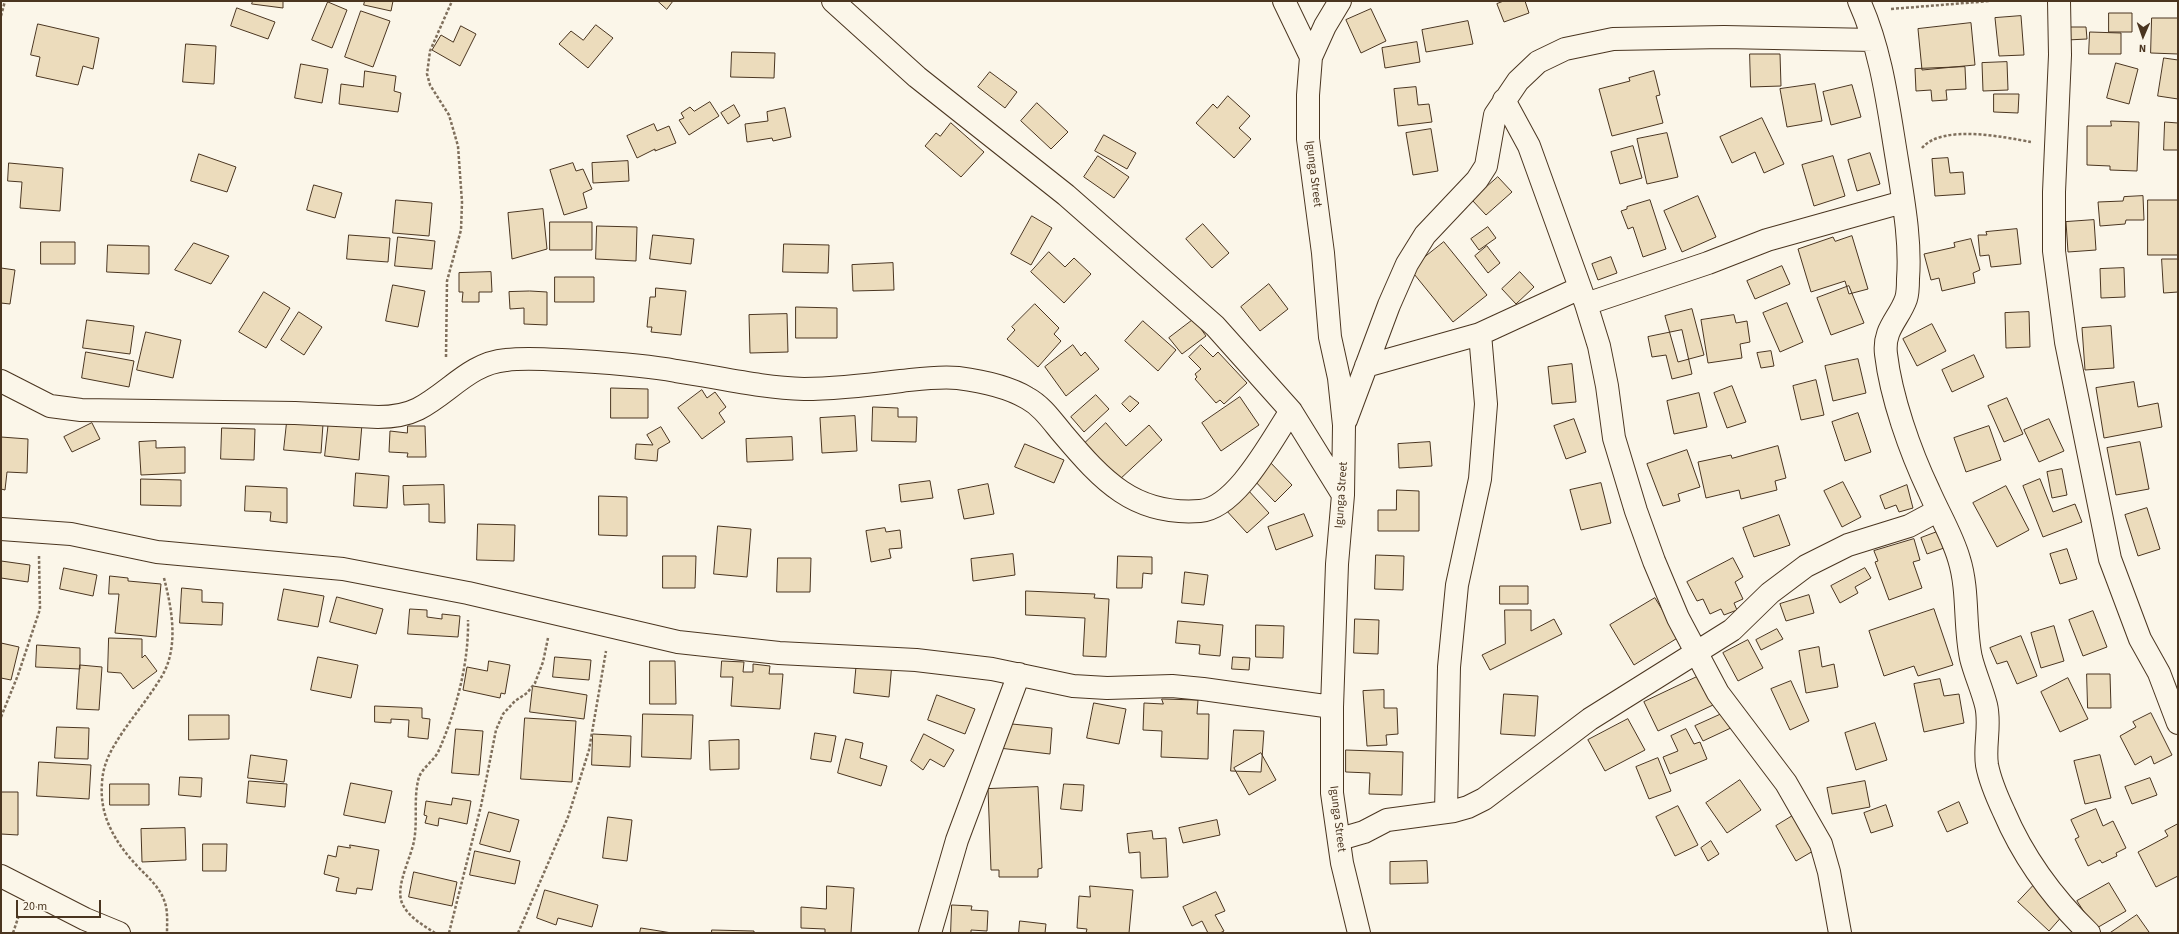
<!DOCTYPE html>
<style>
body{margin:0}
#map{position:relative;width:2179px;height:934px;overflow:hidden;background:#fbf6e9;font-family:"Source Sans 3",sans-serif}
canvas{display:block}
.frame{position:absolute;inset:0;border:2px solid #4a3520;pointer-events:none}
.north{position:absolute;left:2123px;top:16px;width:40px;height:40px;-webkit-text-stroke:3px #fbf6e9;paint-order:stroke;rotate:182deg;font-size:11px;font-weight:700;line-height:16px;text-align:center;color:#4a3520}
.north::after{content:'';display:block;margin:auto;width:14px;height:18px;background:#4a3520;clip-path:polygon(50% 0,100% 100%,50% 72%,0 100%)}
.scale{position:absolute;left:16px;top:900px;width:85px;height:18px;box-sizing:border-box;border:2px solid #4a3520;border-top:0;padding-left:5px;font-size:12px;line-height:14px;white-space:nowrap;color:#4a3520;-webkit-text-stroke:3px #fbf6e9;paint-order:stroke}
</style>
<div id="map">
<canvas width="2179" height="934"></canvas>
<div class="frame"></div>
<div class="north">N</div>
<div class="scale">20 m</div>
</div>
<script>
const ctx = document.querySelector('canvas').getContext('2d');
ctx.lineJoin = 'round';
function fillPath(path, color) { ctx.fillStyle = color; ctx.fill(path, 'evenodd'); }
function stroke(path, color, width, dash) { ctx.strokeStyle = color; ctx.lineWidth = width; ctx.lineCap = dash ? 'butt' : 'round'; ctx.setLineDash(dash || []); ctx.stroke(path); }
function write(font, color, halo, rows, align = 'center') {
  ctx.font = font + ' "Source Sans 3",sans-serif'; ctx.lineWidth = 3; ctx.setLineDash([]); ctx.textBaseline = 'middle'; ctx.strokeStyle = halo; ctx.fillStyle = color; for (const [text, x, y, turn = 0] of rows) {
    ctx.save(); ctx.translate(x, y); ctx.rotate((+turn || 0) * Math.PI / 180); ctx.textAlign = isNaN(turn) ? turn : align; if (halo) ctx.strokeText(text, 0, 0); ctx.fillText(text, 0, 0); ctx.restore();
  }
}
const building = new Path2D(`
 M253,1H283V8L252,4Z
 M365,1H393L391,11L364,5Z
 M658,1H673L667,9Z
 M1504,1H1525L1529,13L1504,22L1497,4Z
 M328,2L347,10L332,48L312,40Z
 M237,8L275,22L268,39L231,26Z
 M1371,9L1386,41L1361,53L1346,20Z
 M361,11L390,21L373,67L345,57Z
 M2109,13H2132V32H2109Z
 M2021,16L2024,55L1999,56L1995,18Z
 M2152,18H2178V54L2151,53Z
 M1468,21L1473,44L1426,52L1422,30Z
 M1971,23L1975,65L1922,70L1918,29Z
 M38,24L99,38L93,69L83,66L78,85L36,76L40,57L31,55Z
 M596,25L613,38L588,68L559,44L571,31L583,40Z
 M461,26L476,34L460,66L432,50L441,35L453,42Z
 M2067,27H2086L2087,39L2067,40Z
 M2090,32L2121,33V54H2089Z
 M1417,42L1420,62L1385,68L1382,48Z
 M186,44L216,46L214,84L183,82Z
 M732,52L775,53L774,78L731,77Z
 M1750,54H1780L1781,86L1751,87Z
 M2164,58L2178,60V99L2158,96Z
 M2007,62L2008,90L1983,91L1982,63Z
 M2116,63L2138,69L2129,104L2107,98Z
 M301,64L328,69L322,103L295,98Z
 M1965,67L1966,89L1946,90L1947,100L1932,101L1931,90L1916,91L1915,69Z
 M365,71L396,76L394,91L401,93L398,112L339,104L341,84L363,87Z
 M1654,71L1660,95L1656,96L1663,123L1612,136L1599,89L1630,81L1629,78Z
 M990,72L1017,92L1005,108L978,87Z
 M1815,84L1822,121L1787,127L1780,89Z
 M1852,85L1861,117L1831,125L1823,92Z
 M1416,87L1418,105L1429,104L1432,122L1398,126L1394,89Z
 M1994,94H2019L2018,113L1994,112Z
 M1228,96L1250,116L1239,128L1251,139L1234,158L1196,123L1213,104L1217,108Z
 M710,102L719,116L689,135L679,120L684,118L681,113L690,107L694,111Z
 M1037,103L1068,132L1051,149L1021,121Z
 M734,105L740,116L728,124L721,113Z
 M785,108L791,137L773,141L772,138L747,142L745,124L768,121L767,112Z
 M1762,118L1784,164L1764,173L1755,152L1732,163L1720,137Z
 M2111,121L2139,122L2137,171L2110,170V166L2087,165V126H2111Z
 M2165,122L2178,123V150H2164Z
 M951,123L984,152L961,177L925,146L936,133L940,136Z
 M654,124L657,131L669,126L676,143L655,151V149L637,158L627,136Z
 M1431,129L1438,171L1413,175L1406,133Z
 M1667,133L1678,177L1647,184L1637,139Z
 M1104,135L1136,153L1127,169L1095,151Z
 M1633,146L1642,178L1620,184L1611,152Z
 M1870,153L1880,184L1857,191L1848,160Z
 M199,154L236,167L227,192L191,181Z
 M1098,156L1129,177L1114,198L1084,177Z
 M1833,156L1845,196L1814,206L1802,165Z
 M1948,158L1950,173L1963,172L1965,194L1935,196L1932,159Z
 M628,161L629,181L593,183L592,163Z
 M9,163L63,168L60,211L20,208L22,182L8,181Z
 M573,163L576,171L583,169L592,189L583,193L587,208L564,215L550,170Z
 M1498,177L1512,192L1486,215L1472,200Z
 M314,185L342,193L335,218L307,210Z
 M1698,196L1716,237L1682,252L1664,211Z
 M2143,196L2144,220H2126L2125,224L2100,226L2098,202L2123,201L2124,197Z
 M396,200L432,203L429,236L393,233Z
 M1650,200L1666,249L1643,257L1633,227L1628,229L1621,211L1627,209V207Z
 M2148,200H2178V255H2148Z
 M543,209L547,249L512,259L508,213Z
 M1032,216L1052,228L1031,265L1011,254Z
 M2094,220L2096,250L2068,252L2066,222Z
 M550,222H592V250H550Z
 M1203,224L1229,253L1212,268L1186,239Z
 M597,226L637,227L636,261L596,259Z
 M1488,227L1496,238L1479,250L1471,239Z
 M2017,229L2021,264L1991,267L1989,255L1980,256L1978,235H1987L1986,232Z
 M349,235L390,238L388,262L347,259Z
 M653,235L694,239L691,264L650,259Z
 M1852,236L1868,289L1849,294L1845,281L1811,292L1798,249L1833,237L1835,241Z
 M398,237L435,241L432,269L395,266Z
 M1971,239L1980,270L1973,273L1975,283L1942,291L1939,278L1931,280L1924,254L1955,247L1954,243Z
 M41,242H75V264H41Z
 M1444,242L1487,295L1453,322L1410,269Z
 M194,243L229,256L211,284L175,270Z
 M784,244L829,245L828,273L783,272Z
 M108,245L149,246V274L107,272Z
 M1487,246L1500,263L1488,273L1475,256Z
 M1049,252L1065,267L1074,258L1091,274L1064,303L1031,272Z
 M1611,257L1617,273L1598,280L1592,264Z
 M2162,259H2178V292L2164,293Z
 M893,263L894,290L853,291L852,265Z
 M1782,266L1790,284L1755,299L1747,281Z
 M1,268L15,270L10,304L1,303Z
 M2124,268L2125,297L2101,298L2100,269Z
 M491,272L492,292H479V302H462L463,292H459V273Z
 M1520,272L1534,287L1516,304L1502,289Z
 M555,277H594V302H555Z
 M1269,284L1288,309L1260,331L1241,307Z
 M393,285L425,291L418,327L386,321Z
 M1849,286L1864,323L1831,335L1817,298Z
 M656,288L686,291L681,335L651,332L652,327H647L650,297H655Z
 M530,291L547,292V325L524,324V308L510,309L509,292Z
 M264,292L290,308L266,348L239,332Z
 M1787,303L1803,342L1780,352L1763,313Z
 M1035,304L1059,328L1054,334L1061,341L1038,367L1007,339L1015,330L1012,327Z
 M796,307L837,308V338H796Z
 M1692,309L1704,355L1678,362L1665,316Z
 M299,312L322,327L304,355L281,340Z
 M2029,312L2030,347L2006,348L2005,313Z
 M787,314L788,352L750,353L749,315Z
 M1734,315L1736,323L1747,321L1750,342L1740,344L1742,358L1708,363L1701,320Z
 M1194,319L1206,336L1182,354L1169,338Z
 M87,320L134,326L130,354L83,348Z
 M1143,321L1176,350L1158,371L1125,341Z
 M1932,324L1946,351L1917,366L1903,339Z
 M2111,326L2114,368L2085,370L2082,328Z
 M1682,330L1692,374L1672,379L1666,355L1652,357L1648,337Z
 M146,332L181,340L173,378L137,370Z
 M1073,345L1081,356L1085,352L1099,369L1066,396L1045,367Z
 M1201,345L1213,357L1218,352L1247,383L1224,404L1220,400L1216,403L1195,379L1197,377L1195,374L1201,369L1189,357Z
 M1771,351L1774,366L1761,368L1757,353Z
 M86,352L134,361L129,387L82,378Z
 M1974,355L1984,377L1952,392L1942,370Z
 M1858,359L1866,393L1833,401L1825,366Z
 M1572,364L1576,402L1552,404L1548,367Z
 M1816,380L1824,415L1801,420L1793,386Z
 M2134,382L2138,407L2158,403L2162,427L2104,438L2096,388Z
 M1732,386L1746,422L1727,428L1714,393Z
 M611,388L648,389V418H611Z
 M702,390L707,398L715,392L726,407L719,413L725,422L702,439L678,408Z
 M1699,393L1707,427L1674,434L1667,401Z
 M1096,395L1109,409L1084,432L1071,417Z
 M1130,396L1139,403L1130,412L1122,404Z
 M1240,397L1259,425L1221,451L1202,423Z
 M2007,398L2023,434L2004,442L1988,406Z
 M873,407L898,408V417H917L916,442L872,441Z
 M1858,413L1871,452L1845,461L1832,422Z
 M855,416L857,451L822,453L820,418Z
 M1574,419L1586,452L1566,459L1554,426Z
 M2049,419L2064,451L2039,462L2024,430Z
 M329,420L362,424L359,460L325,456Z
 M287,422L323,424L321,453L284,450Z
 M92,423L100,439L72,452L64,437Z
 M1106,423L1126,446L1149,425L1162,440L1119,480L1085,443Z
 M408,426H425L426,457H407L408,453L389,452L390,431L407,433Z
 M1989,426L2001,460L1966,472L1954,438Z
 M661,427L670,442L658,449L657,461L635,459L636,444L653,445L647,435Z
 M222,428L255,429L254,460L221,459Z
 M1,437L28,439L27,473L7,472L5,490L1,489Z
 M792,437L793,460L747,462L746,439Z
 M156,441V448L185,447V473L141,475L139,442Z
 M1430,442L1432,466L1399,468L1398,444Z
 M2140,442L2149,489L2116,495L2107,448Z
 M1025,444L1064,460L1054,483L1015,467Z
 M1778,446L1786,478L1775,481L1777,490L1741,499L1739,490L1706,498L1698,462L1731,455L1732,458Z
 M1687,450L1700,487L1678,494L1680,501L1663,506L1647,464Z
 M1268,460L1292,485L1275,502L1250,476Z
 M2062,469L2067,495L2052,498L2047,472Z
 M356,473L389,476L387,508L354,506Z
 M141,479L181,480V506L141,505Z
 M2040,479L2053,512L2075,504L2082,522L2043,537L2023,486Z
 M930,481L933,498L901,502L899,485Z
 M1843,482L1861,517L1842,527L1824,491Z
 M1601,483L1611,523L1581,530L1570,490Z
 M988,484L994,514L964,519L958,490Z
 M444,485L445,523L429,522V504L404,505L403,486Z
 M1907,485L1913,508L1899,512L1896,505L1885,509L1880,496Z
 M246,486L287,488V523L270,521L271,512L245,511Z
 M2006,486L2029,530L1997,547L1973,503Z
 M1247,489L1269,513L1247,533L1225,509Z
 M1397,490L1419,491V531H1378V510H1396Z
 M599,496L627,497V536L599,535Z
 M2147,508L2160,549L2138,556L2125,515Z
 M1304,514L1313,536L1276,550L1268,527Z
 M1779,515L1790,545L1754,557L1743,528Z
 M478,524L515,525L514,561L477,560Z
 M718,526L751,529L747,577L714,574Z
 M885,528L886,532L900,530L902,548L889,549L891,558L871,562L866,531Z
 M1937,532L1944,548L1927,554L1921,538Z
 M1914,539L1920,560L1913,562L1922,588L1889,600L1875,562L1878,561L1874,551Z
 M2067,549L2077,579L2060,584L2050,554Z
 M1013,554L1015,575L973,581L971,559Z
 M1376,555L1404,556L1403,590L1375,589Z
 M663,556H696L695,588H663Z
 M1118,556L1152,557V574L1143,573L1142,588H1117Z
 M778,558H811L810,592H777Z
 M1733,558L1743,577L1735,582L1743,599L1734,603L1737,610L1724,615L1721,609L1710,614L1703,599L1697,601L1687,582Z
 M1,561L30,565L28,582L1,578Z
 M64,568L97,575L93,596L60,589Z
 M1865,568L1871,578L1855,587L1858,593L1840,603L1831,586Z
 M1185,572L1208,575L1204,605L1182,603Z
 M110,576L128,578V581L161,584L156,637L115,633L119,594H109Z
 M1500,586H1528V604H1500Z
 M182,588L202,590V602L223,603L222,625L180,623Z
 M284,589L324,596L318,627L278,620Z
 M1026,591L1095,594L1094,598L1109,599L1106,657L1083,656L1085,618L1026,615Z
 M1809,595L1814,613L1786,621L1780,604Z
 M337,597L383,609L376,634L330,622Z
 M1655,598L1679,637L1634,665L1610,625Z
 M410,609L427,610V617L442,619V614L460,616L458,637L408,634Z
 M1934,609L1953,665L1918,676L1914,666L1884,676L1869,631Z
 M1505,610H1531V631L1554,619L1562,634L1490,670L1482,655L1505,644Z
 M2093,611L2107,647L2083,656L2069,620Z
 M1355,619L1379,620L1378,654L1354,653Z
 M1178,621L1223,625L1220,656L1199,654L1200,645L1176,643Z
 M1256,625L1284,626L1283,658L1256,657Z
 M2054,626L2064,661L2041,668L2031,633Z
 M1777,629L1783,639L1761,650L1756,640Z
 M2021,636L2037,676L2017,684L2007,661L1997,664L1990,648Z
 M109,638L142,639V658L145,655L157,671L133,689L121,673L108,672Z
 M1748,640L1763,668L1738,681L1723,653Z
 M1,643L19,647L11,680L1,678Z
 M37,645L80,648V669L36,667Z
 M1819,647L1822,667L1834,664L1838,687L1806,693L1799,651Z
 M318,657L358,665L351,698L311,690Z
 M555,657L591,660L589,680L553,677Z
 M1233,657L1250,658L1249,670L1232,669Z
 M857,660L892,663L889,697L854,693Z
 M489,661L510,665L505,694L501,693L500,698L463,690L467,667L487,671Z
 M650,661H675L676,704H650Z
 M722,661L744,662L743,672H753V664L770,666L769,674H783L780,709L731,706L733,677H721Z
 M80,665L102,667L99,710L77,709Z
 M2087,674H2110L2111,708H2088Z
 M1699,676L1713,705L1658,731L1644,702Z
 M2068,678L2088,719L2060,732L2041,692Z
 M1940,679L1944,696L1959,694L1964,723L1924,732L1914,684Z
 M1791,681L1809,721L1790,730L1771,689Z
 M533,686L587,695L584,719L530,712Z
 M1384,690V708H1397L1398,734L1386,735L1387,745L1367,746L1363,691Z
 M1504,694L1538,696L1535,736L1501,734Z
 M937,695L975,709L965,734L928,720Z
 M1162,699L1198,700L1197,714H1209L1208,759L1161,757L1162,731L1143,730L1144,703L1163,704Z
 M1094,703L1126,709L1119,744L1087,738Z
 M375,706L422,708V718L430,719L428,739L408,737L409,720L391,719V723L375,722Z
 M1726,712L1733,727L1703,741L1695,726Z
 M2151,713L2172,755L2154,764L2151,756L2135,765L2120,736L2136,727L2133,722Z
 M643,714L693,715L691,759L642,757Z
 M189,715H229V739L189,740Z
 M525,718L576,721L572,782L521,779Z
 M1628,719L1645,750L1605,771L1588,740Z
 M1002,723L1052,728L1050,754L999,748Z
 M1875,723L1887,760L1856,770L1845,733Z
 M57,727L89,728L88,759L55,758Z
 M456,729L483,731L479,775L452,773Z
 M1686,729L1694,744L1700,742L1707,759L1670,774L1663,757L1678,751L1671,736Z
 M1234,730L1264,731L1261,772L1231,771Z
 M815,733L836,736L831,762L811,759Z
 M593,734L631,736L630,767L592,765Z
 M924,734L954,750L944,767L930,759L923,770L911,761Z
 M846,739L863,743L860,758L887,766L881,786L838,773Z
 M739,740V769L710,770L709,741Z
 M1346,750L1403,752L1402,795L1369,794L1370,773L1346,772Z
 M1261,753L1276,780L1249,795L1234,768Z
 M251,755L287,760L284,782L248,778Z
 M2100,755L2111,798L2085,804L2074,761Z
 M1658,758L1671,791L1649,799L1636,767Z
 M39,762L91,765L89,799L37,796Z
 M180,777L202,778L201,797L179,795Z
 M2150,778L2157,795L2132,804L2125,787Z
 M1740,780L1761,810L1727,833L1706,803Z
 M249,781L287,784L285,807L247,803Z
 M1865,781L1870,807L1832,814L1827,788Z
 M351,783L392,791L385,823L344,815Z
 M110,784H149V805H110Z
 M1064,784L1084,785L1082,811L1061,809Z
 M1038,787L1042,868L1038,869V877H999V870H991L988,789Z
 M1,792H18V835L1,834Z
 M453,798L471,801L467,824L439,818L438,826L425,823L427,816L424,815L426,801L451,805Z
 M1959,802L1968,823L1947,832L1938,812Z
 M1886,805L1893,826L1871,833L1864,813Z
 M1678,806L1698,845L1675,856L1656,817Z
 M2096,809L2103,826L2113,821L2126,848L2116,853L2117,856L2102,863L2100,860L2088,866L2075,839L2079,837L2071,820Z
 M489,812L519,820L510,852L480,844Z
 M1799,812L1820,847L1796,861L1776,826Z
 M608,817L632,820L627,861L603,858Z
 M1217,820L1220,835L1183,843L1179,828Z
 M2178,824V876L2156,887L2138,852L2168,836L2165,831Z
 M185,828L186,860L142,862L141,829Z
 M1152,831L1153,839L1166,838L1168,877L1141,878L1140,852L1129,853L1127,834Z
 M1711,841L1719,854L1708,861L1701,848Z
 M203,844H227L226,871H203Z
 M350,845L379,850L372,890L357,888L356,894L336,891L339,878L324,874L328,855L336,857L338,846L350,848Z
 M475,851L520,861L515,884L470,875Z
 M1427,861L1428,883L1390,884V862Z
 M414,872L457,882L452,906L409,897Z
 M2109,883L2126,911L2095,929L2077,901Z
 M827,886L854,888L851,933H825V929L801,928V907L826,909Z
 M1090,886L1133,890L1129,933H1086L1087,929L1077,928L1079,896L1090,897Z
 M2033,886L2064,914L2049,931L2018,902Z
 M545,890L598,905L592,927L558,918L556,925L537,918Z
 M1216,892L1225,911L1215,915L1224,931L1220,933H1208L1202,921L1192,926L1183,907Z
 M952,905L972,906L971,910L988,911L987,931L971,930V933H951Z
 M2137,915L2149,932L2147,933H2110Z
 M1020,921L1046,924L1045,933H1019Z
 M641,928L672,933H640Z
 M712,930L754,931V933H712Z`);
const path = new Path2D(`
 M1891,9L1990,1
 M1,16L5,1
 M1922,148C1942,124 2004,137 2031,142
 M446,357L447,281L461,230L462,202L458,146L449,115L430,85L427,74L430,51L452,1
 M164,578C172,609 179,647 162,676C150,696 135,714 122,733C111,750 103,763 102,783C99,818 117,845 140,869C150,879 161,889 165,903C168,912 167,923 167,933
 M1,717L18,675L40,609L39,556
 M13,933L19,915
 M435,933C423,925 408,917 402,903C395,886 411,858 414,841C418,820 413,798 419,777C423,767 435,760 439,750C456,711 469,663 468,620
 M449,933L481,806L496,730L503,714L515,701L527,693L535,683L543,662L548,638
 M518,933L568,817L589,750L606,651`);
const street = new Path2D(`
 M833,1L917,77L1066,195L1215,326L1291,411L1343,495
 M1284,1L1311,57
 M1340,1L1325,26L1311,57L1308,95V139L1323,253L1330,337L1339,378L1344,425L1343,495L1337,564L1332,707V793L1342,863L1359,933
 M1859,1C1882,52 1888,106 1897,160C1903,199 1911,240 1908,279C1908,285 1908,293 1906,299C1899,319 1883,329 1886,354C1891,397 1910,451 1929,491C1939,514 1952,535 1959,559C1969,591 1964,626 1971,658C1975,674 1982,689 1986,705C1991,725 1984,745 1987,765C1990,781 1997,797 2004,812C2024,859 2052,897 2089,933
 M2059,1L2060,55L2054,192V251L2066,342L2110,559L2140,639L2159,673L2178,723
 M1504,100L1529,146L1586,304L1599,346L1607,386L1614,438L1636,511L1654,561L1678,618L1718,693L1786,783L1821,844L1829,872L1840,933
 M1586,304L1708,263L1767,240L1903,202
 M1366,366L1480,334L1580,288
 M1,381L50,406L81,410L295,413L378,417C391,417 406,415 418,409C449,393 470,363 506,360C530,357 555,360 579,361C611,363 644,365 676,371C718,377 761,388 804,389C836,389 869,385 901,381C920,379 939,376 958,378C981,381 1007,386 1027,398C1042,406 1052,421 1063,434C1102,480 1134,516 1200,511C1237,508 1272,439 1291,411
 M1346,420L1389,305L1407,264L1425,235L1477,180L1486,166L1495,115L1518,81L1538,62L1565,49L1613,39L1724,37L1873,40
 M1,529L71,534L157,552L343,569L468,593L678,642L779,653L916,660L992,669L1073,686L1107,688L1172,686L1203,689L1332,707
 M1446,812L1449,667L1457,585L1480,479L1486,404L1480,334
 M1340,839L1364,832L1387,820L1454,811L1468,807L1484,799L1590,719L1732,630L1770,593L1806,566L1848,545L1909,526L1937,511
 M1,876L85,919L119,933
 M930,933L957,840L1019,674`);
const streetNames = [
 ["Igunga Street",1313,174,83],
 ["Igunga Street",1342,495,-86],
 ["Igunga Street",1337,819,83]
];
fillPath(building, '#ecdcbc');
stroke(building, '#4a3520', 1);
stroke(street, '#4a3520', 24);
stroke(path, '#7f6f5c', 2.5, [3, 2]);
stroke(street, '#fbf6e9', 22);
write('12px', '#4a3520', '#fbf6e9', streetNames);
</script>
